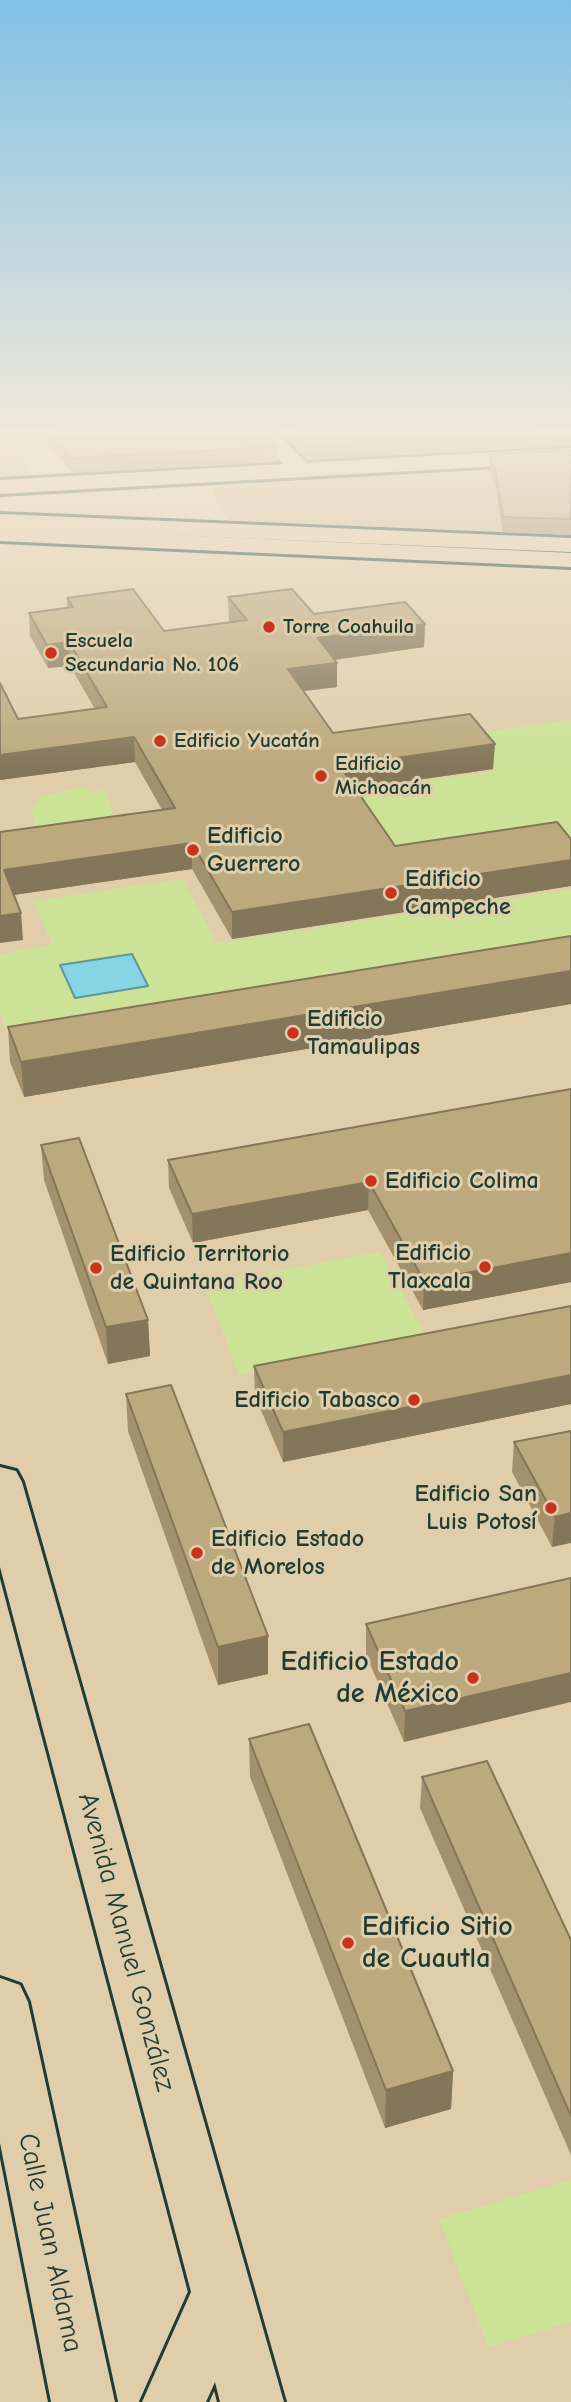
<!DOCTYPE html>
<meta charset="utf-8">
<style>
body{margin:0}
canvas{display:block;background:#e0ceab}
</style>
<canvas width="571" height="2402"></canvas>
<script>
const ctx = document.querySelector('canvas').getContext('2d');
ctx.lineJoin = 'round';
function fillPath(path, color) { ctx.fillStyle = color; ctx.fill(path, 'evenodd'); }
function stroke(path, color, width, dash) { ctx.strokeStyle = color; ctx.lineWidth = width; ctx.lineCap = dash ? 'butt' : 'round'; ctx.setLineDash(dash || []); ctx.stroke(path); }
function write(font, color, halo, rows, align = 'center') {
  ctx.font = font + ' "Comic Neue",sans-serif'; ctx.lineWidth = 6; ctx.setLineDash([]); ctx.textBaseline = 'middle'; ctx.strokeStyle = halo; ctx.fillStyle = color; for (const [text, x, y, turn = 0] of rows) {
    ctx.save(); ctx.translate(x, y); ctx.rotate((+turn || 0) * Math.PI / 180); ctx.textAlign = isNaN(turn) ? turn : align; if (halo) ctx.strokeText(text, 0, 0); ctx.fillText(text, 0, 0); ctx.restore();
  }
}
const built = new Path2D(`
 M0,432L26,465L33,479L0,481Z
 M491,469L503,532L228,520L218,504L212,484Z`);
const green = new Path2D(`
 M571,720V863L403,868L349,791L496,771L467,734Z
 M87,786L89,792L107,790L114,822L38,835L31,809L41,796Z
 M182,879L217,943L571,889V936L4,1026L0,1014V954L52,945L33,901Z
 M380,1252L425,1336L239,1375L204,1284Z
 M571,2180V2322L488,2347L439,2219Z`);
const water = new Path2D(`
 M132,954L148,986L75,998L60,965Z`);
const minor = new Path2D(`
 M255,432H277L308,465L311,470L308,475H292Z`);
const tertiary = new Path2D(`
 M571,448V462L0,494V480Z
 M0,514L571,538V552L0,528Z
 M0,1978L20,1985L28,2002L115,2402H51L0,2143Z`);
const secondary = new Path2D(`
 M0,527L571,553V567L0,541Z
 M0,1467L16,1471L22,1482L284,2402H220L215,2382L206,2402H142L191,2292L0,1567Z`);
const wall = new Path2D(`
 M38,432H265L277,447V462L73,473Z
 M281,432H571V446L307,460Z
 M571,450V535L503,532L494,482H492L490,469V454Z
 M228,597L314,614L425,624L424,647L335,660L337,687L303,691L333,733L493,769L356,789L395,846L571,839V886L232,939L192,869L14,895L23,940L0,832L162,810L135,762L0,780V683L18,719L95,709L70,666L48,668L30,636L29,613L67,608V598L164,631L230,622L229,621Z
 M571,936V1004L24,1097L10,1062L8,1027Z
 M571,1089V1282L423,1310L368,1210L193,1243L169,1188L168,1160Z
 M41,1145L148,1320L150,1356L108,1364L44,1180Z
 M571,1306V1404L283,1462L255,1396L254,1366Z
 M126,1394L268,1674L218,1685L128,1431Z
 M571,1431L552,1547L512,1472L514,1442Z
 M571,1578L404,1742L366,1655V1624Z
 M249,1739L453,2071L451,2109L385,2128L250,1777Z
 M422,1777L571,1940V2155L420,1808Z`);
const shadedWall = new Path2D(`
 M5,432H22L6,438Z
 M425,624L424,647L318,662V638Z
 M69,642L70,666L48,668L47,645Z
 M337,663V687L288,693V669Z
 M134,737L135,762L0,780V755Z
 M495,744L493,769L340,791V766Z
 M192,843V869L6,896L4,870Z
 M571,860V886L232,939V912Z
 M21,913L23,940L0,943V916Z
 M571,971V1004L24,1097L21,1062Z
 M369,1182L368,1210L193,1243L192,1214Z
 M571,1253V1282L423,1310L424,1281Z
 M148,1320L150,1356L108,1364L106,1327Z
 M571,1375V1404L283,1462V1432Z
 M571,1513V1543L552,1547L555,1517Z
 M268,1636V1674L218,1685V1647Z
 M571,1673V1702L404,1742L405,1711Z
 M453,2071L451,2109L385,2128L386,2090Z`);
const building = new Path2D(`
 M50,432H265L277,447L72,458Z
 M295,432H538L307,445Z
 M571,450V519L503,517L495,467H493L490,454Z
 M133,589L164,631L247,620L228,597L292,589L314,614L405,602L425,624L318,638L337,663L288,669L333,733L470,714L495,744L340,766L395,846L557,822L571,839V860L232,912L192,843L4,870L21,913L0,916V832L175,808L134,737L0,755V683L18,719L107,707L69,642L47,645L29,613L73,607L67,598Z
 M571,936V971L21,1062L8,1027Z
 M571,1089V1253L424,1281L369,1182L192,1214L168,1160Z
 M79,1138L148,1320L106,1327L41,1145Z
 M571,1306V1375L283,1432L254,1366Z
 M171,1385L268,1636L218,1647L126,1394Z
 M571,1431V1513L555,1517L514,1442Z
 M571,1578V1673L405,1711L366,1624Z
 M309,1724L453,2071L386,2090L249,1739Z
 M487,1761L571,1940V2116L422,1777Z`);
const markers = [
 [269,627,7,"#c8321e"],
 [51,653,7,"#c8321e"],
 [160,741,7,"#c8321e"],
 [321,776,7,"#c8321e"],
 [193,850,7,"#c8321e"],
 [391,893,7,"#c8321e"],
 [293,1033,7,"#c8321e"],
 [371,1181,7,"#c8321e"],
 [485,1267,7,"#c8321e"],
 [96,1268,7,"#c8321e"],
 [414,1400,7,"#c8321e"],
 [551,1508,7,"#c8321e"],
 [197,1553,7,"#c8321e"],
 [473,1678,7,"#c8321e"],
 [348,1943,7,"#c8321e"]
];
const farPoinames = [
 ["Torre Coahuila",283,627],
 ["Escuela",65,641],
 ["Secundaria No. 106",65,665],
 ["Edificio Yucatán",174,741],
 ["Edificio",335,764],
 ["Michoacán",335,788]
];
const poiNames = [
 ["Edificio",207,836],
 ["Guerrero",207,864],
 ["Edificio",405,879],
 ["Campeche",405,907],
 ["Edificio",307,1019],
 ["Tamaulipas",307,1047],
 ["Edificio Colima",385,1181],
 ["Edificio",471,1253,"right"],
 ["Tlaxcala",471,1281,"right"],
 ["Edificio Territorio",110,1254],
 ["de Quintana Roo",110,1282],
 ["Edificio Tabasco",400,1400,"right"],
 ["Edificio San",537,1494,"right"],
 ["Luis Potosí",537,1522,"right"],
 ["Edificio Estado",211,1539],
 ["de Morelos",211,1567]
];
const nearPoinames = [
 ["Edificio Estado",459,1662],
 ["de México",459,1694],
 ["Edificio Sitio",362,1927,"left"],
 ["de Cuautla",362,1959,"left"]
];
const nearStreetnames = [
 ["Avenida Manuel González",126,1942,75],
 ["Calle Juan Aldama",50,2243,78]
];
fillPath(built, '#d1c09b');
fillPath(green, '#cbe297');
fillPath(water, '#86d5e2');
stroke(water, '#5d989c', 2);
stroke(minor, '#1f3d34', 5);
stroke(tertiary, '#1f3d34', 6);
stroke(secondary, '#1f3d34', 6);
fillPath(minor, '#e0ceab');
fillPath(tertiary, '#e0ceab');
fillPath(secondary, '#e0ceab');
fillPath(wall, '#a2916c');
fillPath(shadedWall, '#847658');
fillPath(building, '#bca97d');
stroke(building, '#847658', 2);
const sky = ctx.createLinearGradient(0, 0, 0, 769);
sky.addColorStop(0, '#81c1e6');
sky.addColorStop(0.56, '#f1e9d9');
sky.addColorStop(1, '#f1e9d900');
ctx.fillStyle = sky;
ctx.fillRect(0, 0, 571, 769);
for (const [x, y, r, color] of markers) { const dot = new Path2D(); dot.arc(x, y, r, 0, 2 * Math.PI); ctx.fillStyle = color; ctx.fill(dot); stroke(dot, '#e0ceab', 2.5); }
write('bold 21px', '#1f3d34', '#e0ceab', farPoinames, 'left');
write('bold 24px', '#1f3d34', '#e0ceab', poiNames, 'left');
write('bold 28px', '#1f3d34', '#e0ceab', nearPoinames, 'right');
write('28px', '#1f3d34', '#e0ceab', nearStreetnames);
</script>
